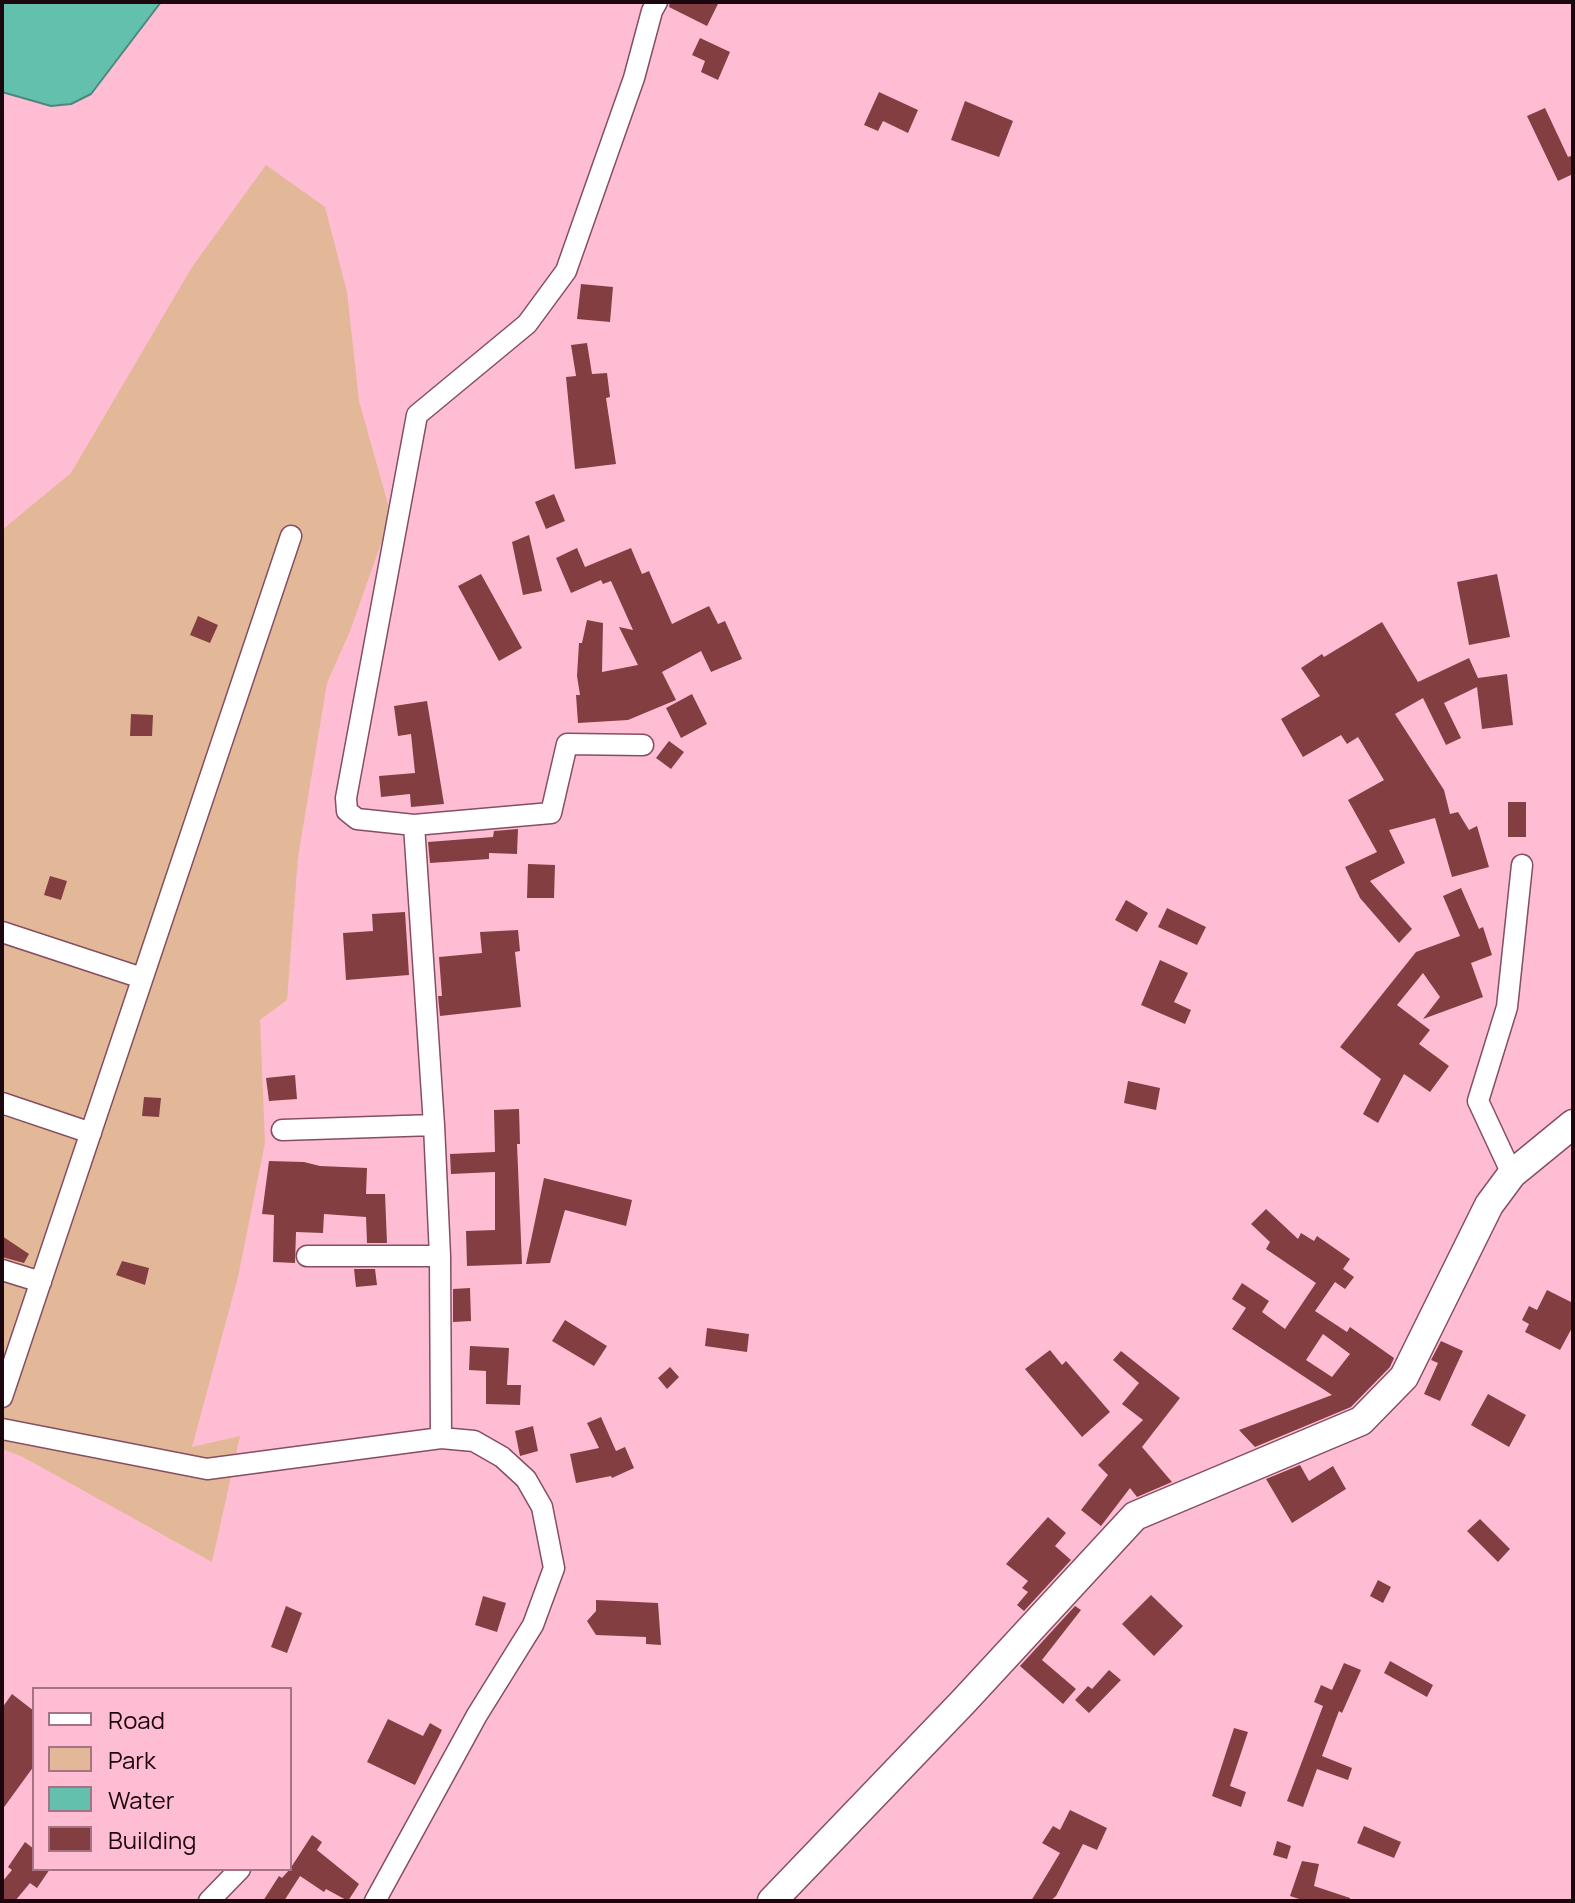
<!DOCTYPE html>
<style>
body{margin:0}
#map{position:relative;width:1575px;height:1903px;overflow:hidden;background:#febdd2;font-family:Manrope,sans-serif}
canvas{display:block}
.frame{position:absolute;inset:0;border:4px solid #1c070f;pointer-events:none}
.legend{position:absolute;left:32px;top:1687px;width:260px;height:184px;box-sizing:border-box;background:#febdd2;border:2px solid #a47484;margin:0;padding:10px 14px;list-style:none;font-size:24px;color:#1c070f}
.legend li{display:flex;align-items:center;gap:16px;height:40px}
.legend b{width:40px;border:2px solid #a47484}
</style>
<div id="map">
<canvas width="1575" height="1903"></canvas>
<div class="frame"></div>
<ul class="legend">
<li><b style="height:10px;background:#fff"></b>Road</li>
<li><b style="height:22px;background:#e3b898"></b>Park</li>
<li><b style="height:22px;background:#62c0ac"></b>Water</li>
<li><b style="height:22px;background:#833e42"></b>Building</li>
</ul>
</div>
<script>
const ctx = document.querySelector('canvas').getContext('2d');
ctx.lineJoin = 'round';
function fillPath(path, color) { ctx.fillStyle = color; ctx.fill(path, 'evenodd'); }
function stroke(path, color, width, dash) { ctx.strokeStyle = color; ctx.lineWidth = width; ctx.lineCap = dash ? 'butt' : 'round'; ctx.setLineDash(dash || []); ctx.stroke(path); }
const green = new Path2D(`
 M266,165L325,207L347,292L359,401L391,515L350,631L327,683L298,857L287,1000L260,1020L265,1143L238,1277L192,1447L240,1436L212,1562L23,1457L2,1449V530L71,473L192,267Z`);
const water = new Path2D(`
 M2,2H161L91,94L71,104L51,106L2,92Z`);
const building = new Path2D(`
 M670,2H719L707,26L669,7Z
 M700,38L730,52L718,80L701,72L705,61L692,55Z
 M879,92L918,110L908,133L883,121L878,131L864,125Z
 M965,101L1013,121L999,157L951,140Z
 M1545,108L1568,157L1573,155V174L1558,181L1527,116Z
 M581,284L613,287L610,322L577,319Z
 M587,343L592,374L607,373L610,397L606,398L616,464L575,469L566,377L576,376L571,345Z
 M554,494L565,521L546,529L535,502Z
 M529,535L542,591L523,595L512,542Z
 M577,548L585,567L631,548L642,574L649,571L672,624L709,606L718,624L725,621L742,659L711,672L701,651L662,672L676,700L628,720L578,723L576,695H580L577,676L579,643H582L587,620L603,623L602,672L638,665L619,627L633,630L611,581L603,584L601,580L571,593L556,558Z
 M481,574L522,648L499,661L458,586Z
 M1497,574L1510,637L1469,645L1457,582Z
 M198,616L218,625L210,643L190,635Z
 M1382,622L1418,682L1469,658L1478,678L1507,674L1513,725L1482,729L1477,687L1444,703L1461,738L1446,745L1423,698L1395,714L1444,790L1450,814L1458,812L1469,830L1477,826L1489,867L1452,877L1435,818L1389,830L1405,863L1370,881L1412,929L1399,943L1360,898L1345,867L1377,852L1348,800L1384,780L1358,737L1347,744L1341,735L1303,757L1281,719L1320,696L1301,668L1322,654L1324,657Z
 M692,694L707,724L681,738L666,708Z
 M427,701L444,804L411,807L410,794L381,797L379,776L415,773L411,734L398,736L394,706Z
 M131,714L153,715L152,736H130Z
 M669,741L684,752L671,769L656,758Z
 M1508,802H1526V837H1508Z
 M518,829L517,854L489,853V859L430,863L428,842L493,837L494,831Z
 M528,864L555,865L554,898H527Z
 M50,876L67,881L61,900L44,895Z
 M1461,888L1479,929L1483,927L1492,955L1471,963L1483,997L1423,1019L1440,997L1423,973L1397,1005L1430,1030L1419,1044L1449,1066L1430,1092L1404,1074L1378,1123L1363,1114L1381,1079L1340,1047L1416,952L1460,936L1443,896Z
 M1126,900L1148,913L1137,932L1115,920Z
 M1167,908L1206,927L1197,945L1158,927Z
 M405,912L409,975L346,980L343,933L373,931L372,914Z
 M518,930L520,951L515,952L521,1007L440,1016L438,996H442L439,957L482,953L480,932Z
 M1160,960L1188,973L1174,1002L1191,1010L1185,1024L1141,1005Z
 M295,1075L297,1099L269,1101L266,1078Z
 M1128,1081L1160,1088L1156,1110L1124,1103Z
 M144,1097L161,1098L159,1117L142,1116Z
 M519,1109L520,1144H517L522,1264L467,1266L466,1231L495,1230V1172L451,1174L450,1154L495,1152L494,1110Z
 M269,1161L304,1162L320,1166L367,1168L366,1194H385L387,1243H367L366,1217L324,1214L323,1233L296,1232L295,1263L273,1262L274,1215L262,1214Z
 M544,1178L632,1200L626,1226L565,1210L550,1263L526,1264Z
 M1266,1209L1298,1239L1301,1233L1314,1241L1317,1236L1350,1259L1343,1269L1354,1277L1345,1289L1335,1282L1315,1311L1347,1332L1350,1327L1394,1358L1390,1367L1351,1407L1255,1447L1239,1430L1332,1395L1232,1329L1246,1308L1232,1299L1242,1283L1269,1301L1262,1312L1285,1329L1316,1283L1266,1249L1270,1242L1251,1224ZM1323,1334L1350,1354L1332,1377L1306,1360Z
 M2,1236L29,1254L24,1263L2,1257Z
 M122,1261L149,1268L145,1285L116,1275Z
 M354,1269H375L377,1285L356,1287Z
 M470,1288L471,1321L453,1322V1289Z
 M1547,1290L1573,1303V1326L1560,1350L1525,1332L1529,1324L1522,1320L1529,1306L1537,1310Z
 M565,1320L607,1346L594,1366L552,1341Z
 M707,1328L749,1334L747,1352L705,1346Z
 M1441,1341L1463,1351L1440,1401L1424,1394L1438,1363L1431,1360Z
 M470,1346L509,1348L507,1385H521L520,1405L486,1404V1371L469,1370Z
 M1050,1350L1062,1365L1066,1361L1110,1412L1082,1437L1025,1369Z
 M1121,1351L1180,1398L1142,1447L1172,1482L1137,1497L1130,1488L1101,1526L1081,1510L1108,1475L1098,1465L1143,1420L1122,1404L1139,1383L1113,1360Z
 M670,1367L679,1377L667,1389L658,1378Z
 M1488,1394L1526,1415L1509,1447L1471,1425Z
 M601,1417L616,1451L625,1447L634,1468L612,1478L611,1476L576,1483L570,1454L599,1448L587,1423Z
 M533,1426L538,1451L520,1456L515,1431Z
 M1300,1465L1309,1481L1333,1466L1346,1489L1292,1523L1266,1479Z
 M1048,1517L1066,1533L1055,1546L1071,1560L1024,1611L1017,1605L1028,1592L1022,1588L1028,1581L1006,1564Z
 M1480,1519L1510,1549L1498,1562L1467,1531Z
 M1378,1580L1391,1587L1383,1603L1370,1596Z
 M1151,1595L1183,1626L1154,1656L1122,1624Z
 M483,1596L506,1603L497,1632L475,1625Z
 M596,1600L658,1603L661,1645L646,1644V1637L596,1635L587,1621L596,1611Z
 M286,1606L302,1613L287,1653L271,1647Z
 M1075,1606L1081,1610L1042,1660L1076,1689L1063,1704L1020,1666Z
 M1390,1661L1433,1685L1427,1697L1384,1673Z
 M1344,1663L1361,1670L1342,1713L1339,1711L1322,1756L1352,1768L1348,1780L1317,1769L1303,1807L1287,1801L1323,1706L1314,1702L1321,1685L1332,1690Z
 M1109,1670L1121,1680L1089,1713L1075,1700L1088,1686L1092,1689Z
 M12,1694L34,1711V1766L2,1810V1708Z
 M388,1719L423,1736L430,1723L442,1730L415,1785L367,1762Z
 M1234,1728L1248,1732L1230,1786L1246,1792L1241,1807L1212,1796Z
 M1070,1810L1107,1828L1097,1850L1083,1844L1056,1896L1050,1901H1031L1060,1853L1042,1843L1053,1826L1060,1830Z
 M1364,1826L1401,1842L1394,1858L1357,1843Z
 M312,1835L322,1842L317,1850L359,1884L348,1901L326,1889L324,1892L300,1876L284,1901H263L279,1876L282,1878L290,1869Z
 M1277,1841L1291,1846L1287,1859L1273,1855Z
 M25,1842L34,1849V1869H50L37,1888L30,1883L15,1901H2V1882L12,1870L8,1867Z
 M1302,1861L1319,1864L1314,1886L1350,1898V1901H1305L1290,1896Z`);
const street = new Path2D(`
 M414,825L551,813L567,744L643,745
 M2,932L142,978
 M2,1103L91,1133
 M282,1130L434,1125
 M1512,1174L1478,1101L1507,1007L1522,865
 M307,1256H440
 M2,1270L41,1282
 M2,1397L291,536
 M2,1429L207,1469L441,1438
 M209,1901L240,1869
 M375,1901L477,1715L533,1625L554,1568L542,1507L526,1479L502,1457L474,1441L441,1438L440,1256L434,1125L414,825L357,819L347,811L346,798L417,415L527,324L566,271L634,78L652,11L657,2`);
const secondary = new Path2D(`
 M772,1901L964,1701L1135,1516L1361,1421L1404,1377L1489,1205L1512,1174L1573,1124`);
fillPath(green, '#e3b898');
fillPath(water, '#62c0ac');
stroke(water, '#4d887d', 2);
fillPath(building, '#833e42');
stroke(street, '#854e61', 23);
stroke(secondary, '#854e61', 31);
stroke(street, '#fff', 20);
stroke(secondary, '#fff', 28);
</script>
